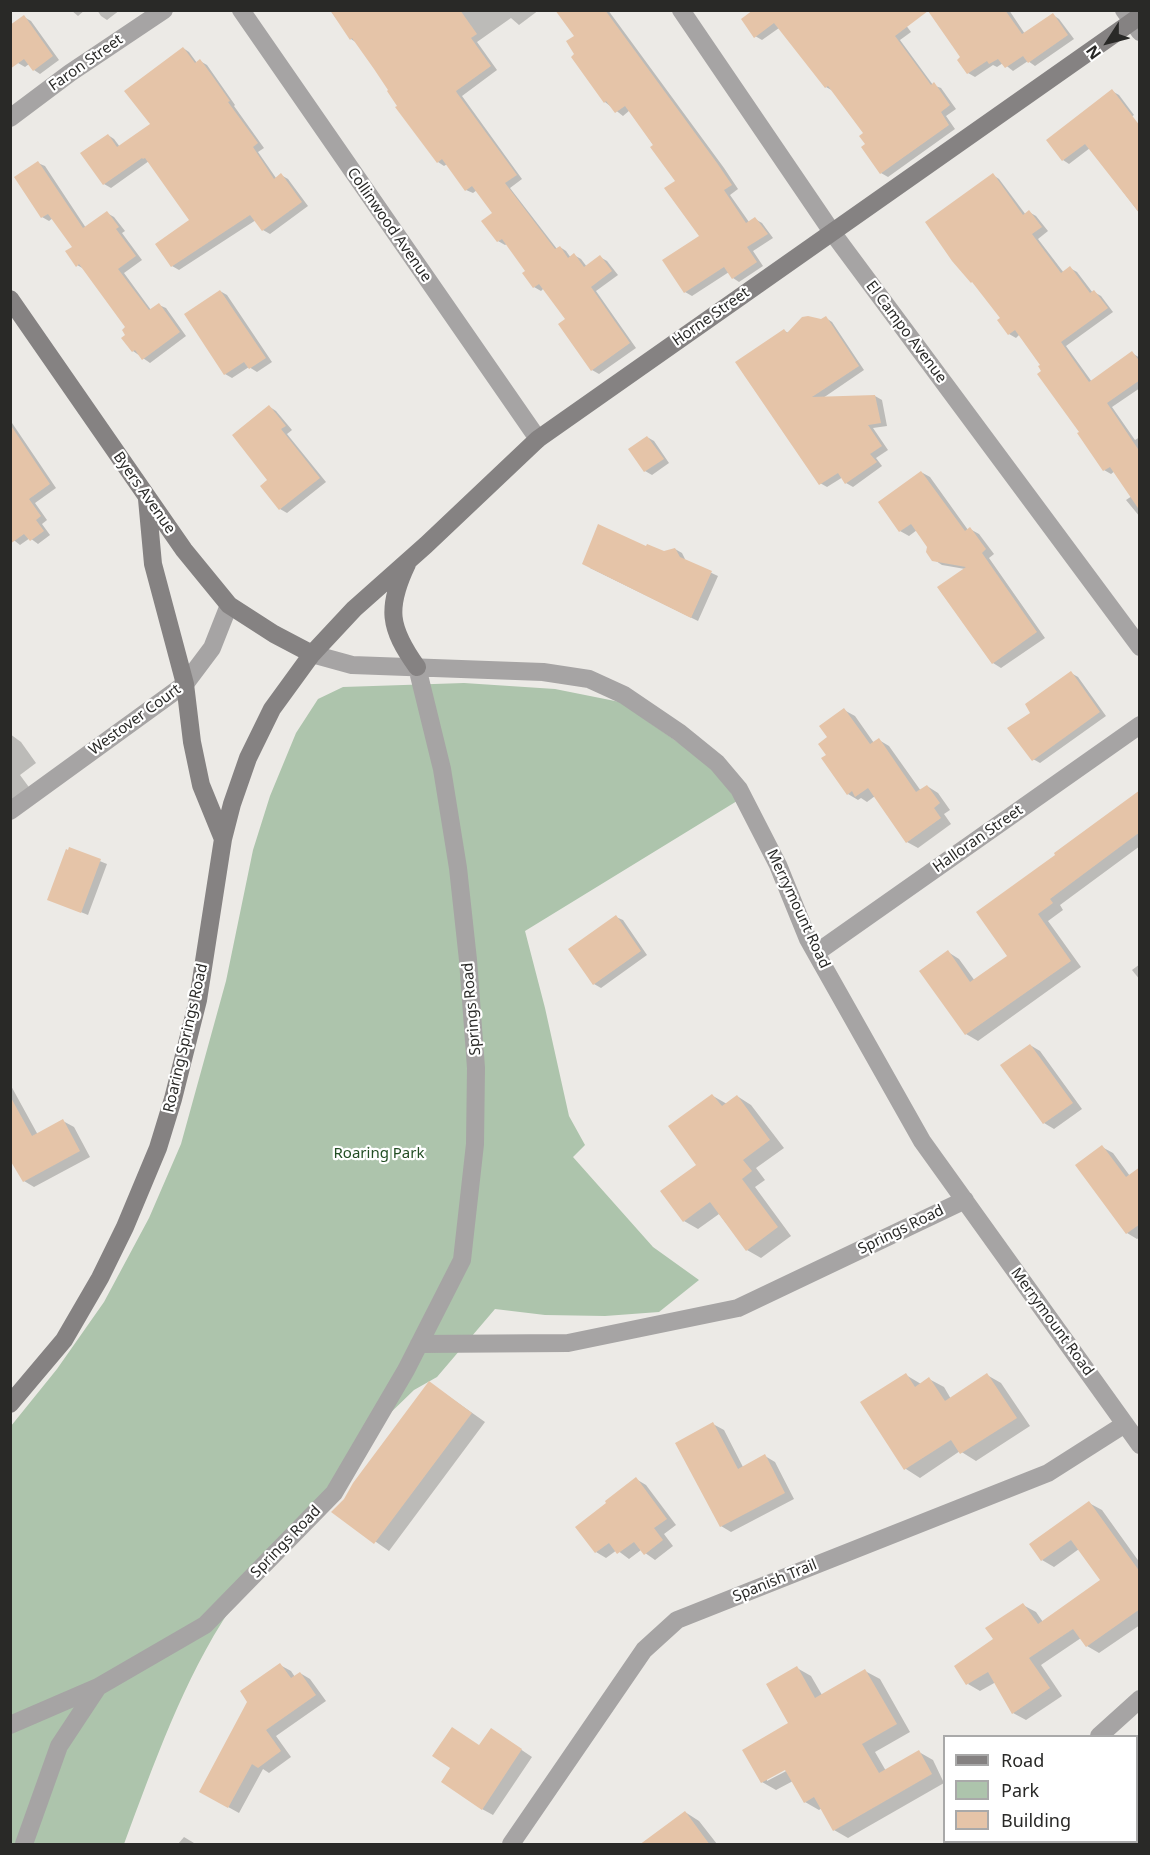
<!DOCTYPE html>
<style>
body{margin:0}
#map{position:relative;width:1150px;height:1855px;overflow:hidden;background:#eceae6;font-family:"Noto Sans",sans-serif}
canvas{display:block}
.frame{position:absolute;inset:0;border:12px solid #292927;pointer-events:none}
.legend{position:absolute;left:943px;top:1735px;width:195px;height:108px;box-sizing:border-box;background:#fff;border:2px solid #a9a9a9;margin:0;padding:8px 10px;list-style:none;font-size:18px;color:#292927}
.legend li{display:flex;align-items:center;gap:12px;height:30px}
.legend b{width:30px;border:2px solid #a9a9a9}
.north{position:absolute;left:1078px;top:12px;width:60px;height:60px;-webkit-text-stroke:4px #fff;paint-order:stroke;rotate:234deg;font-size:16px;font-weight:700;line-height:24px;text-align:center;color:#292927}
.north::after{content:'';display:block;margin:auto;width:21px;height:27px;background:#292927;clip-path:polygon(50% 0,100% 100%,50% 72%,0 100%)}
</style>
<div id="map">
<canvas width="1150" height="1855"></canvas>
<div class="frame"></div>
<ul class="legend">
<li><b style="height:8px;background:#858282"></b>Road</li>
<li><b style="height:16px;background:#adc4ac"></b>Park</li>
<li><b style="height:16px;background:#e5c4a8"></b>Building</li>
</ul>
<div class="north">N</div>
</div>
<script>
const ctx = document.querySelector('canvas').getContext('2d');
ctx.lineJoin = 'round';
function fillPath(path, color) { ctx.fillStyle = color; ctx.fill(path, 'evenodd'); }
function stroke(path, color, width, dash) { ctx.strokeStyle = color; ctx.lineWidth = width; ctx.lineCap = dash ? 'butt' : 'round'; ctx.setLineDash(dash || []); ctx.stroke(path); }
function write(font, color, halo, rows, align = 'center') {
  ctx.font = font + ' "Noto Sans",sans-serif'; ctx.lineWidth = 4.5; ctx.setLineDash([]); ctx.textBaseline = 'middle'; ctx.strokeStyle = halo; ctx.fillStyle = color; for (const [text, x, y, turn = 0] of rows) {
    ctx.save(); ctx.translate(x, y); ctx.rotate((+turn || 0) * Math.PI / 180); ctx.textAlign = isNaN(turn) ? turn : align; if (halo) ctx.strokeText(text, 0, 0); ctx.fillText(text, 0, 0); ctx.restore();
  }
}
const green = new Path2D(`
 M464,683L555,689L620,702L712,766L737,801L525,931L545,1008L569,1116L585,1145L573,1157L653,1247L699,1280L659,1312L605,1316L545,1315L495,1309L437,1377L414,1390L383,1420L231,1608C183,1680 154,1764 124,1844H11V1426L57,1369L104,1302L149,1218L181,1144L226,981L253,850L270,796L296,733L318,699L343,687Z`);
const shadow = new Path2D(`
 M71,10H85L78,16Z
 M97,10H120L107,20L101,16Z
 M330,10H539L519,25L511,18L477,42L497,70L462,96L522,179L510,188L557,249L560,247L566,251L571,258L574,255L581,259L587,267L600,257L607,261L618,275L596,291L636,348L599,374L592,370L567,319L544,288L541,291L534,287L527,271L507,244L505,245L498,241L494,213L477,190L473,193L466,190L447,164L444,166L438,162L357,43L351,39Z
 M557,10H608L724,168L738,189L730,195L749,222L755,219L762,223L773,238L753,251L763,266L739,282L733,278L729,272L692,296L685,292L701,236L677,181L630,110L623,116L605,102L576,54V36Z
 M930,10H1009L1025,34L1053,15L1059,19L1074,39L1035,66L1028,61L1013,71L1003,63L997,67L993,65L975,77L968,73L962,58Z
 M896,12L911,32L900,40L933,85L941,88L956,109L946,116L955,129L888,177L881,173L867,145L865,133L833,91L826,87L779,28L762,40L755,36L743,20Z
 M24,17L31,21L59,60L40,74L34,70L29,64L25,67L18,63Z
 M183,48L189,52L197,63L200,61L207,65L235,105L234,106L264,148L258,152L276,178L281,175L288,179L308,206L270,234L263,230L256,220L179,270L172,266L191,221L149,161L111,188L104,184L108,135L114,139L120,147L152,124Z
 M1112,91L1119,95L1134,115L1127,120L1140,135V214L1090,148L1069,164L1063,160Z
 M38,163L45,166L86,228L107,213L114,217L125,231L122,233L142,260L124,273L151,310L159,305L166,308L186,336L150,363L133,351L128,335L127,328L84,269L77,265L74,247L53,218L49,221L42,217Z
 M993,175L999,179L1026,215L1029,212L1036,216L1048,231L1038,239L1064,273L1070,268L1077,272L1093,293L1094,292L1101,296L1113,312L1066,346L1092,382L1132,353L1140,358V388L1112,407L1135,440L1140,437V517L1126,500L1132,496L1115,471L1111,474L1104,470L1043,372L1042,365L1020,334L1016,338L1009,334L1002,318Z
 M220,291L227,295L272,362L257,372L249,367L232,378L225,374L186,314Z
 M826,318L832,322L864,370L823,398L875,396L882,400L887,426L873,428L888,450L876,458L882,466L853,487L846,483L843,477L827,487L820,483L784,331L789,333Z
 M270,407L276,411L292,430L287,434L326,482L287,513L280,509L269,480Z
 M10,420L56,488L35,503L47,520L42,524L50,535L38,544L30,538L20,545L10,537Z
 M647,437L654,441L669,463L652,475L645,471L630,449Z
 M921,472L930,477L968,530L970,529L979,534L994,554L989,558L1045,638L1001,668L993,663L965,569L942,565L933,559L929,547L917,530L909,536L900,531L880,503Z
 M646,548L664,553L675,549L682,553L686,561L718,576L698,621L590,568Z
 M1071,673L1078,677L1106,716L1040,763L1033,759L1032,714Z
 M844,710L855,716L874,743L879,740L889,746L921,791L927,786L938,793L950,810L944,814L951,824L918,848L907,842L875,796L867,802L861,798L858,800L848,794L828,755L829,738Z
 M10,734L21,742L36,763L20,775L31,790L10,805Z
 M1140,792V846L1060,905L1063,910L1048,921L1081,967L978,1041L966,1034L921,971L948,952L959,959L975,981L1009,956L1057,856Z
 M70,849L107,864L88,915L49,899Z
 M616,917L623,920L647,955L601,988L594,984L570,950Z
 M1140,964V980L1132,970Z
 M1030,1045L1040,1051L1082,1109L1054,1129L1044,1123Z
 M10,1084L38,1135L63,1121L74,1127L90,1157L34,1187L24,1181L10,1157Z
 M713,1096L727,1104L737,1096L751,1105L784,1148L756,1168L765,1180L755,1187L791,1236L761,1258L747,1250L719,1214L698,1229L684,1221L698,1165Z
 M1102,1147L1113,1153L1130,1176L1140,1168V1237L1137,1239L1127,1233Z
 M906,1375L921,1384L929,1379L944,1387L951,1399L987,1375L1001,1383L1030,1426L976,1461L960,1451L920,1478L906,1469L862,1403Z
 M430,1383L485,1422L389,1551L333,1512L345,1500Z
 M713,1424L724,1430L743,1467L765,1456L775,1462L794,1499L731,1532L721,1526Z
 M636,1479L646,1485L676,1525L664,1534L673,1546L655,1560L641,1550L629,1559L617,1550L606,1558L596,1552Z
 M1089,1503L1102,1510L1140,1563V1625L1099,1653L1087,1646L1081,1638L1041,1665L1062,1696L1026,1720L1013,1713L996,1682L980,1691L968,1684L995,1640L1023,1605L1036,1612L1043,1622L1102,1580L1079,1549L1054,1567L1042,1560Z
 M280,1665L291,1671L295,1677L300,1673L310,1679L326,1701L276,1736L291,1757L269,1773L263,1769L239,1813L201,1792Z
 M797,1668L811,1676L822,1695L865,1671L880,1679L910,1732L875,1752L886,1771L919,1752L933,1760L944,1783L848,1838L834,1830L822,1808L819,1810L805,1802L793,1781L776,1790L762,1782L790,1724ZM791,1765L792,1768L767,1781V1778Z
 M501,1736L532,1757L493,1815L482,1809L480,1746Z
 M685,1812L699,1821L717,1844H642Z
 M184,1837L194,1843L196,1844H178Z`);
const building = new Path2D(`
 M330,10H460L477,34L471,38L491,66L456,91L457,93L517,175L505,183L555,249L560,246L568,258L574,253L584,267L600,255L612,271L591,287L630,343L591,371L558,324L565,319L539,284L533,288L522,273L525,271L502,239L497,242L481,221L492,213L472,186L465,191L442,159L437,163L395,107L397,106L387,91L388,90L374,69L352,38L350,40Z
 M555,10H605L717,163L732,185L724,190L746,223L755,217L768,234L747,247L757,262L732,279L724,267L684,293L662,260L699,236L664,188L675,181L650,147L653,145L625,106L615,113L606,101L604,103L571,57L574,54L566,41L574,36Z
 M753,10H1005L1022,34L1053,13L1068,35L1028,63L1023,56L1005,68L998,59L989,64L987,61L967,74L957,60L960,57L928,11L895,36L931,85L934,82L950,105L941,112L949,125L880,174L861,147L865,144L859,136L863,133L828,86L825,88L774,23L754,38L741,19Z
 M24,15L53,56L33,71L24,59L10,69V25Z
 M183,47L195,63L200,59L211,74L230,101L228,102L258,143L253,147L274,179L281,173L302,202L262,231L250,215L171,267L155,244L189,220L145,158L143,159L142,158L103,185L80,153L108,134L117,147L150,124L124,91Z
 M1112,89L1140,126V214L1085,144L1062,161L1046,140Z
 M38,161L83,228L107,211L119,227L116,229L136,256L118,269L149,310L159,303L180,332L142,360L135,350L132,352L121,338L125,335L122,330L125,327L79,264L76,267L65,251L72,247L48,214L41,218L14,177Z
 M993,173L1023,215L1029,210L1042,227L1032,234L1061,273L1070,266L1090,293L1094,290L1108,308L1061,342L1089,382L1132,351L1140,362V380L1107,403L1140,452V511L1110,467L1103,471L1077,433L1079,432L1037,374L1041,371L1038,366L1040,365L1015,330L1008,335L997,320L1000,318L972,282L971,283L952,261L925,222Z
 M220,290L266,358L249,369L244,362L224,375L184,314Z
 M808,316L821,319L826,316L859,366L812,397L875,395L881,423L868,425L882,446L870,454L877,462L845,484L838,473L819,485L735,362L784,329L787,333L802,317Z
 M269,405L286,426L281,429L320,478L279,510L260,486L267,480L232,435Z
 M10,424L50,484L29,499L41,516L36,520L44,531L30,541L24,534L10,544Z
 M647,436L664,459L644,472L628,449Z
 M921,471L965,531L970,527L986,549L982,553L1037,632L992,664L937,587L966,567L932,561L926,552L927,547L911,524L899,532L878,502Z
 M598,524L646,546L647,544L664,551L675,548L680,557L712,571L691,618L582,564Z
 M1071,671L1100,712L1032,761L1007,728L1030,713L1025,704Z
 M844,708L870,744L879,738L916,792L927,785L940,803L934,808L941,818L906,843L868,788L855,797L852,791L847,795L821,758L826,755L818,744L827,737L819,726Z
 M1140,790V832L1050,899L1053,903L1038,914L1071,961L965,1035L919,971L948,950L970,982L1007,956L976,912L1055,855L1054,853Z
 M69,847L101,859L81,913L47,900L66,849L68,850Z
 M616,915L641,951L593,985L568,949Z
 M1030,1044L1073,1103L1043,1124L1000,1065Z
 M712,1094L722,1106L737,1095L770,1140L743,1160L752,1171L742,1179L778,1227L746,1251L710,1202L683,1222L660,1191L696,1165L668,1126Z
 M10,1096L32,1136L63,1119L80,1151L23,1182L10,1160Z
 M1102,1145L1126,1177L1140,1167V1224L1126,1234L1075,1165Z
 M906,1373L915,1387L929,1377L945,1401L987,1373L1017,1418L960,1454L951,1440L904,1470L860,1402Z
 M429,1381L472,1413L374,1544L331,1512L344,1499L353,1483Z
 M713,1422L738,1469L765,1454L785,1493L720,1527L675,1443Z
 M636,1477L667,1519L654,1528L663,1540L644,1555L634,1542L617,1554L609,1543L595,1553L575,1527L606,1503L605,1501Z
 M1089,1501L1140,1572V1609L1086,1647L1073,1629L1029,1658L1050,1688L1012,1714L988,1672L966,1685L954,1666L993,1639L985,1628L1023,1603L1038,1624L1100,1580L1071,1540L1041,1561L1029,1544Z
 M280,1663L291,1678L300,1672L316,1695L266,1730L281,1751L258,1768L252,1764L228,1808L199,1792L247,1702L240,1691Z
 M797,1666L815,1698L865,1669L897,1724L862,1744L879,1773L919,1750L932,1774L833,1831L814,1797L804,1803L785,1770L761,1783L742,1750L788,1723L766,1684Z
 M452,1727L479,1745L491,1728L522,1749L482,1810L441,1782L450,1768L432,1756Z
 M685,1811L710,1845H639Z`);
const street = new Path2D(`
 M241,10L538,439
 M681,10L832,232L1140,647
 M1124,10L1140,32
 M10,118L70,73L164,10
 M312,654L352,665L543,672L589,679L624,695L680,733L717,763L739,789L778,865L808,939L922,1141L1140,1445
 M10,811L185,684L212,648L229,605
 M816,953L1140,725
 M419,1344L568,1343L738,1308L965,1200
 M10,1725L98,1687L205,1625L334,1493L406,1370L462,1260L475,1144L476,1068L468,960L458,868L442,769L417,667
 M1099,1736L1140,1699
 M24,1844L59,1746L98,1687
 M511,1844L644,1650L677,1620L1048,1473L1125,1424
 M979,1844L983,1842`);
const secondary = new Path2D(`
 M10,299L184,550L229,605L274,634L312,654
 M147,499L153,564L185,684L192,742L201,785L223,839
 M407,564C386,608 389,628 417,667
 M10,1404L64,1340L100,1278L125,1227L158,1148L173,1099L198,1000L223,839L232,804L248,758L272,709L312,654L354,609L426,545L538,439L1140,16`);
const streetNames = [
 ["Faron Street",86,63,-35],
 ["Collinwood Avenue",389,225,55],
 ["Horne Street",711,317,-35],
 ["El Campo Avenue",906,332,53],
 ["Byers Avenue",144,493,55],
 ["Westover Court",135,720,-36],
 ["Halloran Street",978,839,-35],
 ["Merrymount Road",798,909,65],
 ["Springs Road",472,1009,-95],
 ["Roaring Springs Road",186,1038,-77],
 ["Springs Road",901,1230,-26],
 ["Merrymount Road",1052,1322,54],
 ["Springs Road",286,1542,-46],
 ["Spanish Trail",775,1581,-22]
];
const parkNames = [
 ["Roaring Park",379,1154]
];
fillPath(green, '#adc4ac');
fillPath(shadow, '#0003');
fillPath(building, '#e5c4a8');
stroke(street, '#a6a4a4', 18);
stroke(secondary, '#858282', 18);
write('15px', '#292927', '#fff', streetNames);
write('15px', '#234e24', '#fff', parkNames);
</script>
